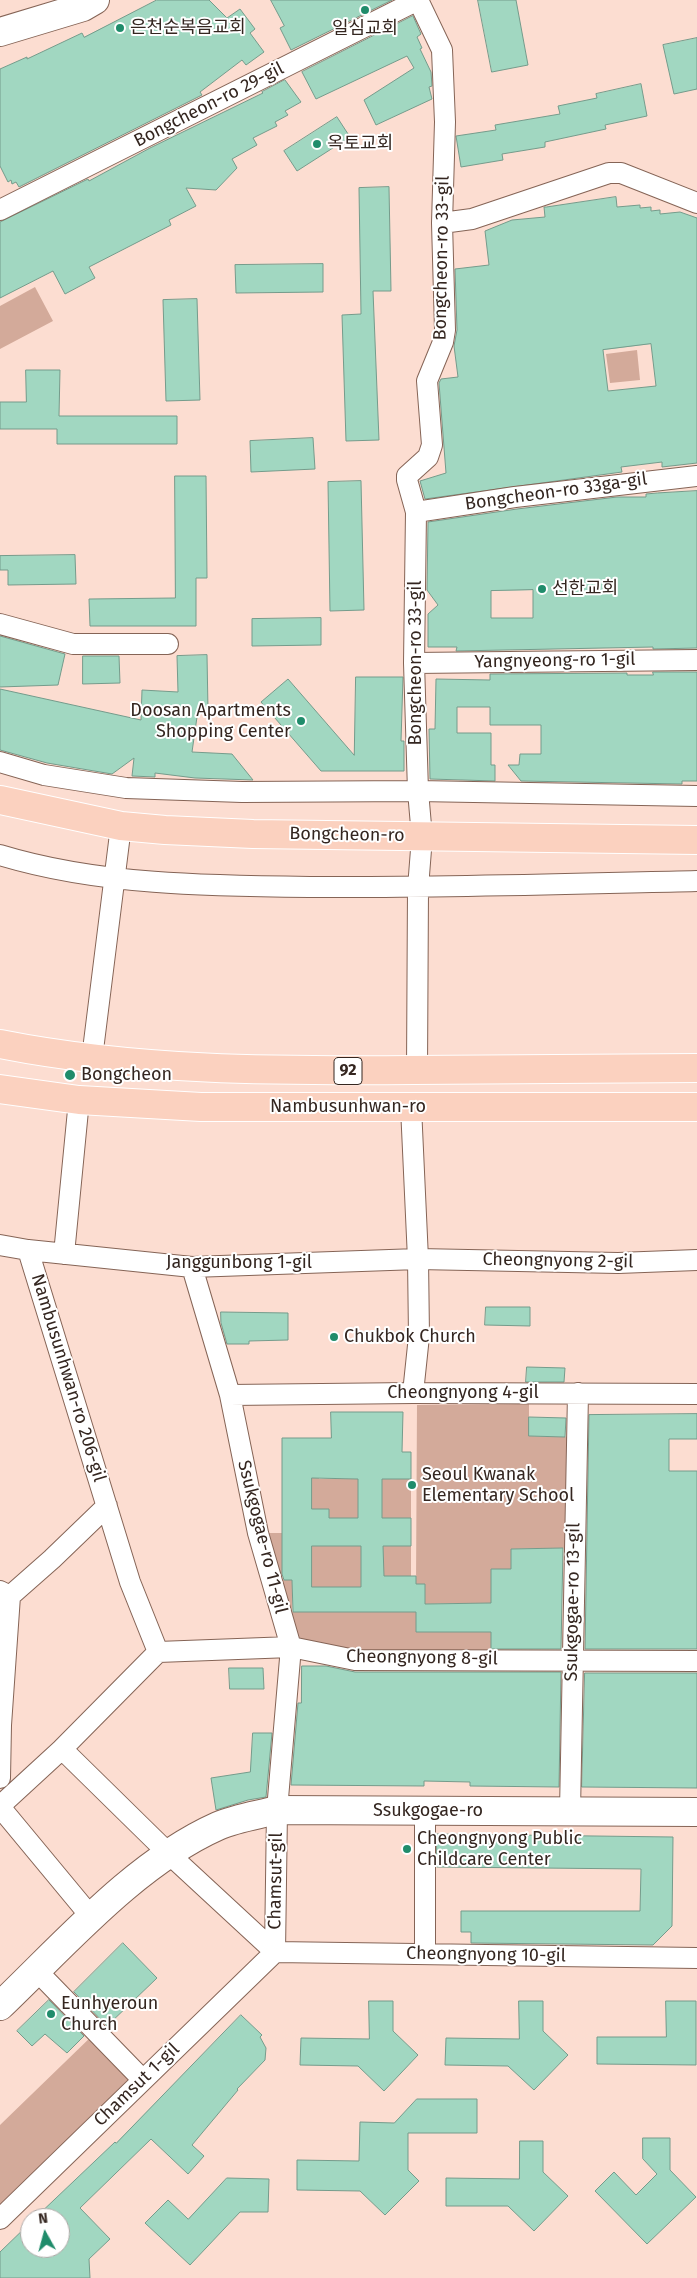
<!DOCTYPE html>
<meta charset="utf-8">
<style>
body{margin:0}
#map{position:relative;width:697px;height:2278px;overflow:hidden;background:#fcddd1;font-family:"Fira Sans",sans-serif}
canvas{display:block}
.north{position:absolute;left:20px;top:2208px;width:50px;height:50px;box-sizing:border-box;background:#fff;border:1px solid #aea8a6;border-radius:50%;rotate:353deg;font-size:14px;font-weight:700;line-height:20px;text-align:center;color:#342620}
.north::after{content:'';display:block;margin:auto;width:18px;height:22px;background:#208c6b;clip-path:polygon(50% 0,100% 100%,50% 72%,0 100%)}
</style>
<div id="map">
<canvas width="697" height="2278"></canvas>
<div class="north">N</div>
</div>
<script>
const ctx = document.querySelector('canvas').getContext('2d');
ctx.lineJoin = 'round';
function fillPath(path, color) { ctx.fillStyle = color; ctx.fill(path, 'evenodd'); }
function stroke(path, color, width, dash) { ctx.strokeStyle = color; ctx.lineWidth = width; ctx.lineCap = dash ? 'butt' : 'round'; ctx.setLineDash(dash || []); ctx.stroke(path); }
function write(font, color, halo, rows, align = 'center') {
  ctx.font = font + ' "Fira Sans","Noto Sans KR",sans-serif'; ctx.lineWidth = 4; ctx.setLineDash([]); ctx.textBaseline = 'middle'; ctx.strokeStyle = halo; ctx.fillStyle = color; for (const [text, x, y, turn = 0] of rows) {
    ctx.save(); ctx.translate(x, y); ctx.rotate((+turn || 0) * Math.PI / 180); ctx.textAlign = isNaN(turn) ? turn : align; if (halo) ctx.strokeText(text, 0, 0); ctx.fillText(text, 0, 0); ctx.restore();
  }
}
const green = new Path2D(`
 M35,287L53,321L0,349V306Z
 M637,350L640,380L610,383L606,354Z
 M529,1404V1436L575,1437L574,1548L511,1549V1569L491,1603L425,1604V1584H416L417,1405Z
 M312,1461H318L319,1479H411V1518H382V1502H358V1518H329V1509H322V1518H312Z
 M312,1532L318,1546H411V1576H391L375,1587H312Z
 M263,1533H282V1580H292V1612H416V1632H491V1659L294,1658Z
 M96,2032L143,2080L0,2219V2125Z`);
const building = new Path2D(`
 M157,0H209L227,18L240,9L255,29L250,33L264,52L246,65L242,60L200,92L202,95L19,187L16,182L12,184L11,180L8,182L0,166V69L27,57V59L82,33L84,37Z
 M271,0H392L291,50L280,28L284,26Z
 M478,0H516L528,65L492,72Z
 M413,16L421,34L417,37L422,48L420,49L431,72L432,86L429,87L432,99L376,125L364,100L414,68L407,56L316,99L302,72Z
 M697,38V89L674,94L663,45Z
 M285,80L301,102L285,111L288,115L275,122L277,126L253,138L257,145L232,159L237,168L216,190L186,188L196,206L169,220L171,225L89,267L95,278L65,294L53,271L0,298V222L88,179L89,181L150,148L263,93L262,92Z
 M641,84L647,116L605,125L606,129L545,142V147L502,154L503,160L461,167L456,136L496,130L495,125L560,114L558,106L597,98L596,94Z
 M337,117L350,137L297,171L284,151Z
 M389,187L391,291H373L379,440L346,441L342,315L361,314L359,188Z
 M616,197L617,207L640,205V208L651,207V211L660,210V214L680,212L697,218V463L662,467V462L621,467L622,472L425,499L420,481L446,473L439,383L441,379L458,377L454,346L457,330L455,269L489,265L485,231L512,220L545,217L544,207H546ZM651,344L656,386L608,391L603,350Z
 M323,264V292L236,293L235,265Z
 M197,299L200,400L166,401L163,300Z
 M26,370H60L59,416H177V444H57V429H0V402H26Z
 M313,438L315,469L251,472L250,441Z
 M175,476H206L207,578H196V626H90L89,599L175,598Z
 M361,481L364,610L330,611L328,482Z
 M697,491V648L653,649V647L456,651L457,647H428V614L438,605L427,590L428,522L517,509L617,497H646V494L657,493ZM533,590V618H491V591Z
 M75,555L76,584L8,585V570H0V556Z
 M321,618V645L252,646V619Z
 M0,636L65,654L58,685L0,687Z
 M207,655L208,710H198L192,752L232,754L253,780L195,778L155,773V777L132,776L134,758L112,774L47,763L0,750V689L141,720L142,690L178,692L177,656Z
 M83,656H119L120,683L83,684Z
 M653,672H697V781H682V784L521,781L508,765H519L520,754H541V725H490V707H457V733H491V765H495V781L430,779L429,729H435L436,679L490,680V674L627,673V675H653Z
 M356,677H403L401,741H404V771H321L261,702L288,679L354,755Z
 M486,1307H530V1326L485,1325Z
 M221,1312L288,1313V1340L249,1341V1344H227L221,1323Z
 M527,1367L565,1368L564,1382H526Z
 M331,1412H403L402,1452H411V1479H382V1518H411V1546H383L384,1576H416V1584H425V1604L491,1603V1569H511V1549L563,1548L561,1649H491V1632H416V1612H293L292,1580H284L282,1574V1438H331ZM312,1478L358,1479V1518H329V1509H312ZM312,1546H361V1587H312Z
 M697,1414V1439H669V1471H697V1649H585L589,1415Z
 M529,1417L566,1418L565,1437L529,1436Z
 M302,1666H326L355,1672H561L559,1787L470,1786V1782L424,1781V1786L291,1785L298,1703H301Z
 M229,1668H263L264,1689H230Z
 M585,1673H697V1788L582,1787Z
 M253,1733H272L266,1797L248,1800L216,1810L211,1778L250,1772Z
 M437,1834L673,1837L672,1926L653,1945L471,1943V1932H461V1911H640L641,1869L437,1867Z
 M123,1943L157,1978L107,2026L74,1992Z
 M49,2000L84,2036L67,2053L45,2034L32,2046L17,2031Z
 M369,2001H393V2031L418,2055L384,2091L358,2066L300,2065L301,2038L369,2039Z
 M519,2001H543V2031L568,2055L534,2090L508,2066L445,2065L446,2038L519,2039Z
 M666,2001H696V2065L597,2064V2037H666Z
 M241,2015L262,2035L260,2037L266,2048L265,2060L237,2089L238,2090L192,2145L204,2156L188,2174L151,2139L80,2208L110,2239L89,2259L90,2278H0V2252L30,2223V2248H60V2218H35L115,2142L116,2143Z
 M417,2099H477V2133H408V2170L419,2181L385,2215L360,2191L297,2190V2160L359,2161L360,2122L394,2123Z
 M643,2138H670V2170L696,2197L647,2244L595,2191L614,2172L636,2195L657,2174L643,2159Z
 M520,2141H543V2172L568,2196L534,2231L508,2206H446V2178L519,2179Z
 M227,2178L269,2179L268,2212H240L190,2265L145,2223L168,2200L188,2219Z`);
const street = new Path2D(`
 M0,210L418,0
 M442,223L472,219L609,173H621L697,203
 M416,512L515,497L697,476
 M0,624L73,644H168
 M414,663L697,660
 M0,762L44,775L126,788L242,792L418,791L697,796
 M0,855C98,885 210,886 311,887C440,888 568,884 697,881
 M92,1058L121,826
 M417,1070L418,888L422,837L418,791L414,663L416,512L407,480V476L428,457L432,445L427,381L443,342L445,330L442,223L445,122L442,50L418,0
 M411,1107L418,1259L419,1336L413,1393
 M0,1245L28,1250L192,1267L418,1259L618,1263L697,1260
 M28,1250L130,1582L158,1652
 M64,1254L79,1100
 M192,1267L230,1395L258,1533L291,1647L277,1810L275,1952
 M230,1395L413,1393L697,1394
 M0,1591L10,1596L1,1725L0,1778
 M10,1596L52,1559L107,1506
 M62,1749L169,1854L275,1952
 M0,1806L62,1749L158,1652L291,1647L355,1660L697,1661
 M0,1807L92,1918
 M570,1811L578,1393
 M275,1952L697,1958
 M425,1954V1811
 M37,1971L143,2080
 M0,2219L275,1952`);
const secondary = new Path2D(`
 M0,32L83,7L95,0
 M0,2006C65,1944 135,1863 218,1826C236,1818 258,1815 277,1810L697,1812`);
const primary = new Path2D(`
 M0,800L121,826L165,830L253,834L697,840
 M0,1044C136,1071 276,1071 414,1070C508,1069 603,1069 697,1068
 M0,1089L79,1100L201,1107H697`);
const markers = [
 [365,10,5,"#208c6b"],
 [120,28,5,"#208c6b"],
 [317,144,5,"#208c6b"],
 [542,589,5,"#208c6b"],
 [301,721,5,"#208c6b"],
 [70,1075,6,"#208c6b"],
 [334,1337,5,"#208c6b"],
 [412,1485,5,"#208c6b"],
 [407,1849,5,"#208c6b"],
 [51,2014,5,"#208c6b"]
];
const shields = [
 [348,1071,28]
];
const shieldNames = [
 ["92",348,1071]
];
const poiNames = [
 ["은천순복음교회",130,28],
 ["일심교회",365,29,"center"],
 ["옥토교회",327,144],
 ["선한교회",552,589],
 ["Doosan Apartments",291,711,"right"],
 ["Shopping Center",291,732,"right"],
 ["Bongcheon",81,1075],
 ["Chukbok Church",344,1337],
 ["Seoul Kwanak",422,1475],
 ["Elementary School",422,1496],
 ["Cheongnyong Public",417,1839],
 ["Childcare Center",417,1860],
 ["Eunhyeroun",61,2004],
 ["Church",61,2025]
];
const streetNames = [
 ["Bongcheon-ro 29-gil",209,105,-27],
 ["Bongcheon-ro 33-gil",442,258,-89],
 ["Bongcheon-ro 33ga-gil",556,492,-8],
 ["Yangnyeong-ro 1-gil",555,661,-1],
 ["Bongcheon-ro 33-gil",416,663,-90],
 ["Bongcheon-ro",347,835,1],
 ["Nambusunhwan-ro",348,1107],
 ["Cheongnyong 2-gil",558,1261,1],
 ["Janggunbong 1-gil",239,1263],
 ["Nambusunhwan-ro 206-gil",68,1378,73],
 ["Cheongnyong 4-gil",463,1393],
 ["Ssukgogae-ro 11-gil",262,1537,76],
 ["Ssukgogae-ro 13-gil",573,1602,-89],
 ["Cheongnyong 8-gil",422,1658,1],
 ["Ssukgogae-ro",428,1811],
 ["Chamsut-gil",276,1881,-89],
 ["Cheongnyong 10-gil",486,1955,1],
 ["Chamsut 1-gil",137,2085,-44]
];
fillPath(green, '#d3aa9a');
fillPath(building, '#a1d7c1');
stroke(building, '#759b8b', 1);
stroke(street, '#856456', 22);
stroke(secondary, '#856456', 30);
stroke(primary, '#fff', 30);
stroke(street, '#fff', 20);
stroke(secondary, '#fff', 28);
stroke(primary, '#fbd1bf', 28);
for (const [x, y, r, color] of markers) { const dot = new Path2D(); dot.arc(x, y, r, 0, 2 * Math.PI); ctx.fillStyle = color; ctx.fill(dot); stroke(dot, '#fff', 2); }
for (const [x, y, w] of shields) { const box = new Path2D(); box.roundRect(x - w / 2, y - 13.5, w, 27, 4); ctx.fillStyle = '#fff'; ctx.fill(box); stroke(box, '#342620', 1); }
write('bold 16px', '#342620', null, shieldNames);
write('18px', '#342620', '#fff', poiNames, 'left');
write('18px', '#342620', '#fff', streetNames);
</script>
